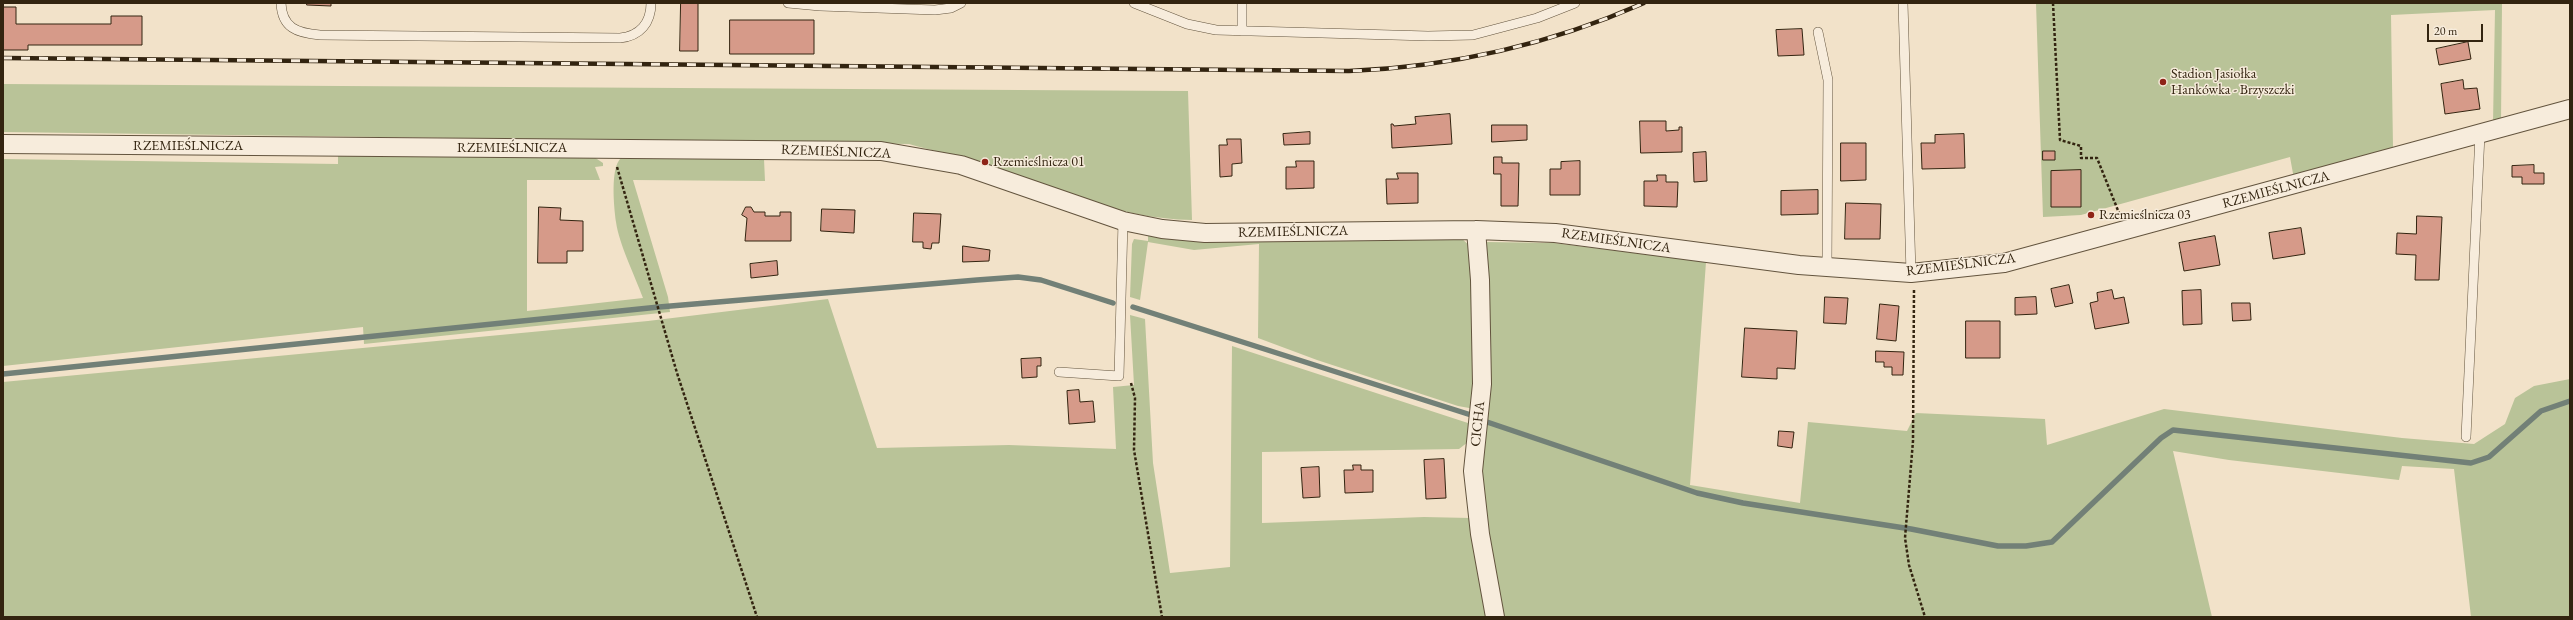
<!DOCTYPE html>
<meta charset="utf-8">
<style>
body{margin:0}
#map{position:relative;width:2573px;height:620px;overflow:hidden;background:#f2e2c9;font-family:"EB Garamond",serif}
canvas{display:block}
.frame{position:absolute;inset:0;border:4px solid #332410;pointer-events:none}
.scale{position:absolute;left:2427px;top:24px;width:56px;height:18px;box-sizing:border-box;border:2px solid #332410;border-top:0;padding-left:5px;font-size:12px;line-height:14px;white-space:nowrap;color:#332410;-webkit-text-stroke:3px #f7ecdc;paint-order:stroke}
</style>
<div id="map">
<canvas width="2573" height="620"></canvas>
<div class="frame"></div>
<div class="scale">20 m</div>
</div>
<script>
const ctx = document.querySelector('canvas').getContext('2d');
ctx.lineJoin = 'round';
function fillPath(path, color) { ctx.fillStyle = color; ctx.fill(path, 'evenodd'); }
function stroke(path, color, width, dash) { ctx.strokeStyle = color; ctx.lineWidth = width; ctx.lineCap = dash ? 'butt' : 'round'; ctx.setLineDash(dash || []); ctx.stroke(path); }
function write(font, color, halo, rows, align = 'center') {
  ctx.font = font + ' "EB Garamond",serif'; ctx.lineWidth = 3; ctx.setLineDash([]); ctx.textBaseline = 'middle'; ctx.strokeStyle = halo; ctx.fillStyle = color; for (const [text, x, y, turn = 0] of rows) {
    ctx.save(); ctx.translate(x, y); ctx.rotate((+turn || 0) * Math.PI / 180); ctx.textAlign = isNaN(turn) ? turn : align; if (halo) ctx.strokeText(text, 0, 0); ctx.fillText(text, 0, 0); ctx.restore();
  }
}
const green = new Path2D(`
 M2036,3H2502L2501,124L2493,123L2495,10L2391,15L2393,148L2294,179L2290,157L2081,215L2043,217Z
 M3,84L1188,91L1192,220C1114,219 1044,184 971,161C951,154 930,150 909,144L3,132Z
 M338,154L594,157L603,163V166L595,167L600,180H527V311L643,298C635,276 619,244 616,222C614,207 610,168 621,158L764,159L765,181L633,180L668,297L670,312L364,344L363,327L3,366V159L338,164Z
 M1148,234L1461,238L1471,247L1475,409L1458,406L1317,360L1258,338L1259,244L1194,250L1148,242L1140,300L1130,297L1132,244L1134,239L1148,241Z
 M1486,242L1554,243L1706,262L1690,485L1800,503L1808,422L1907,431L1916,413L2045,419L2047,445L2164,409L2402,438L2474,444L2505,424L2515,398L2534,386L2570,379V617H2471L2454,469L2402,466L2399,480L2229,460L2173,451L2212,617H1499L1492,579L1482,472Z
 M828,299L877,448L1009,445L1116,449L1113,387L1134,385L1130,315L1145,319L1153,463L1170,573L1230,567L1232,346L1471,424L1468,442L1459,449L1262,452V523L1424,517L1470,518L1488,617H3V382L648,321Z`);
const stream = new Path2D(`
 M1133,307L1471,415
 M3,374L659,307L977,280L1018,277L1041,280L1113,303
 M1487,422L1697,493L1743,503L1911,529L1998,546H2026L2052,542L2161,438L2173,430L2471,463L2489,457L2541,411L2570,401`);
const building = new Path2D(`
 M307,3H331V6L307,5Z
 M681,3H698V51H680Z
 M3,7H16V24H111V16H142V45H28V50H3Z
 M730,20H814V54H730Z
 M1802,29L1804,55L1778,56L1776,30Z
 M2468,42L2471,59L2439,65L2436,49Z
 M2463,80L2464,89L2477,88L2480,109L2445,114L2441,84Z
 M1450,114L1452,144L1392,148L1391,124H1393L1394,126L1416,124L1415,117Z
 M1640,121H1666V131L1679,130V127H1682V152L1641,153Z
 M1492,125H1527V140L1492,142Z
 M1310,132V144L1284,145L1283,134Z
 M1964,134L1965,168L1922,169L1921,143H1935V135Z
 M1227,139H1241L1242,163L1232,164V176L1220,177L1219,145H1227Z
 M1841,143H1866V180L1841,181Z
 M2043,151H2055V160H2043Z
 M1706,152L1707,181L1694,182L1693,153Z
 M1494,157H1502V163H1519L1518,206H1501V174H1494Z
 M1296,161H1314V188L1286,189V167H1296Z
 M1580,161V195H1550V169H1561V162Z
 M2534,165V173H2544V184H2522V177H2512V166Z
 M2081,170V207H2051V171Z
 M1397,173H1418V203L1387,204L1386,179H1398Z
 M1657,175H1666V182H1678L1677,207L1644,206V181H1657Z
 M1818,190V214L1781,215V191Z
 M1846,203L1881,204L1880,239H1845Z
 M539,207L561,208L560,220L583,221V251H567V263H538Z
 M746,207H751L754,212H765V216H780V212H791V241H745L747,218L742,215Z
 M822,209L855,210L854,233L821,231Z
 M914,213L941,214L939,243H932L931,249L923,248V242H913Z
 M2417,216L2442,217L2439,280H2415L2416,255L2396,254L2397,233L2416,234Z
 M2301,228L2305,254L2273,259L2269,233Z
 M2215,236L2220,265L2184,271L2179,243Z
 M963,246L990,250L989,261L963,262Z
 M777,261L778,275L751,278L750,264Z
 M2069,285L2073,303L2055,307L2051,289Z
 M2112,290L2114,299L2124,297L2129,323L2095,329L2090,303L2098,301L2097,293Z
 M2201,290L2202,324L2183,325L2182,291Z
 M1825,297L1848,298L1846,324L1824,323Z
 M2036,297L2037,314L2015,315V298Z
 M2232,303H2250L2251,320L2233,321Z
 M1880,304L1899,306L1896,341L1877,339Z
 M1966,321H2000V358H1966Z
 M1745,328L1797,331L1795,369L1777,368V379L1742,377Z
 M1876,351L1904,352L1903,375H1892V367H1884V362H1876Z
 M1041,358V366H1037V377L1022,378L1021,359Z
 M1079,390L1080,402L1093,401L1095,422L1069,424L1067,391Z
 M1779,431L1794,432L1792,448L1778,446Z
 M1444,459L1446,498L1426,499L1424,460Z
 M1353,465H1361V470H1373V492L1345,493L1344,470H1353Z
 M1319,467L1320,497L1303,498L1301,468Z`);
const path = new Path2D(`
 M2053,3L2060,140L2081,146V158H2097L2119,213
 M617,167L677,373L757,617
 M1914,290L1913,441L1905,538L1909,565L1925,617
 M1131,383L1135,398L1134,450L1162,617`);
const lane = new Path2D(`
 M281,3C282,28 297,33 320,35L620,38C640,36 651,23 651,3
 M788,3L820,6L935,10L951,8L961,3
 M1134,3L1187,24L1216,30L1428,36L1473,35L1537,18L1575,3
 M1903,3L1911,273
 M1242,31V3
 M1818,32L1828,80L1827,267
 M1059,372L1119,376L1123,221
 M2466,437L2480,134`);
const street = new Path2D(`
 M3,144L881,151L961,165L1123,221L1162,229L1205,233L1476,230L1555,233L1799,265L1911,273L2004,263L2570,109
 M1476,230L1480,280L1482,384L1473,471L1480,534L1495,617`);
const rail = new Path2D(`
 M3,58L1349,71C1450,67 1551,44 1644,3`);
const markers = [
 [2163,82,4,"#8f2418"],
 [985,162,4,"#8f2418"],
 [2091,215,4,"#8f2418"]
];
const poiNames = [
 ["Stadion Jasiołka",2171,74],
 ["Hankówka - Brzyszczki",2171,90],
 ["Rzemieślnicza 01",993,162],
 ["Rzemieślnicza 03",2099,215]
];
const streetNames = [
 ["RZEMIEŚLNICZA",188,146],
 ["RZEMIEŚLNICZA",512,148],
 ["RZEMIEŚLNICZA",836,152,2],
 ["RZEMIEŚLNICZA",2276,190,-15],
 ["RZEMIEŚLNICZA",1293,232,-1],
 ["RZEMIEŚLNICZA",1616,241,8],
 ["RZEMIEŚLNICZA",1961,265,-7],
 ["CICHA",1478,424,-84]
];
fillPath(green, '#b9c398');
stroke(stream, '#728077', 5.5);
fillPath(building, '#d69a89');
stroke(building, '#332410', 1);
stroke(lane, '#63543e', 10);
stroke(street, '#63543e', 20);
stroke(path, '#332410', 2.5, [3, 2]);
stroke(lane, '#f7ecdc', 9);
stroke(street, '#f7ecdc', 18);
stroke(rail, '#332410', 4.5);
stroke(rail, '#f7ecdc', 3, [9]);
for (const [x, y, r, color] of markers) { const dot = new Path2D(); dot.arc(x, y, r, 0, 2 * Math.PI); ctx.fillStyle = color; ctx.fill(dot); stroke(dot, '#f7ecdc', 1.5); }
write('14px', '#332410', '#f7ecdc', poiNames, 'left');
write('14px', '#332410', '#f7ecdc', streetNames);
</script>
